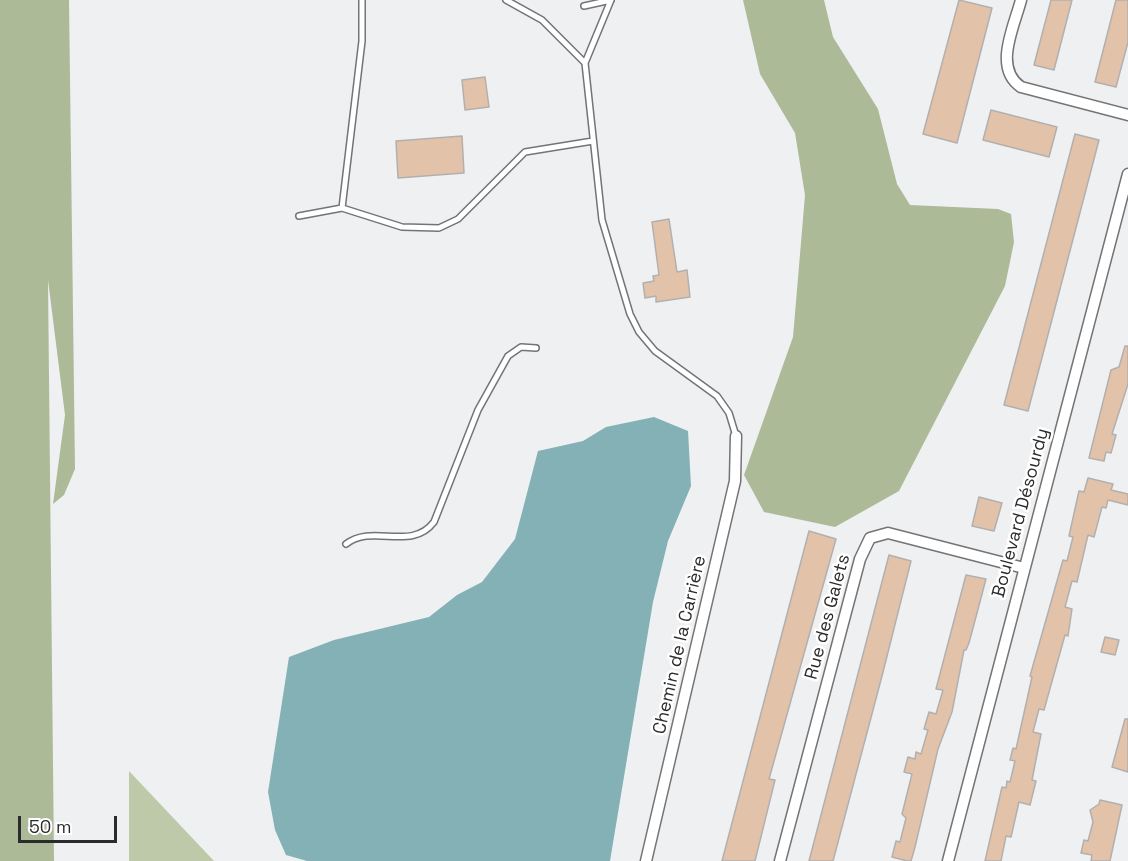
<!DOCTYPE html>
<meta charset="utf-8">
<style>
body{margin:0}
#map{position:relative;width:1128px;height:861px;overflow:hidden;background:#eff0f2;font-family:"Space Grotesk",sans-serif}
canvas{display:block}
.scale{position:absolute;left:18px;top:816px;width:99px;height:27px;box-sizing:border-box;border:3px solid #2b2b2c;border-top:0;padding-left:8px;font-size:18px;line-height:21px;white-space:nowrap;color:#2b2b2c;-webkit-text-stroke:4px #fff;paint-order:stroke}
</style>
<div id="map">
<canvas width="1128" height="861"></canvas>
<div class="scale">50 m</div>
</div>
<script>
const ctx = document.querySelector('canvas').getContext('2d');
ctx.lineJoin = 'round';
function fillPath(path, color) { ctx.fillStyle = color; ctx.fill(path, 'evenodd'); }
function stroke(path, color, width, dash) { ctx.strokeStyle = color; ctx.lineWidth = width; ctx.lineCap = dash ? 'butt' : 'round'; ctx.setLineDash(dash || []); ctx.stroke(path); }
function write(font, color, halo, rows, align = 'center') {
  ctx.font = font + ' "Space Grotesk",sans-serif'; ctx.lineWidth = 5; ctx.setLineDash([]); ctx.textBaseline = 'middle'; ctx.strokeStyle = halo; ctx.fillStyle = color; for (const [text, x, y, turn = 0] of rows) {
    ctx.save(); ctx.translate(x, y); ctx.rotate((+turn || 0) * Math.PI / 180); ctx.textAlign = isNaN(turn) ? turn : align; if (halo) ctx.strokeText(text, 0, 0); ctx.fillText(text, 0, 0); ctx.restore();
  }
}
const green = new Path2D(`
 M129,771L214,861H129Z`);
const forest = new Path2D(`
 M0,0H69L75,469L64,495L53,504L65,415L48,280L54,861H0Z
 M743,0H824L833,37L878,109L897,184L910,205L998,209L1011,214L1014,242L1005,286L899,491L835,527L764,512L744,475L793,337L805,195L795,133L760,74Z`);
const water = new Path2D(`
 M654,417L688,431L691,486L668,541L653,602L610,861H307L286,855L275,830L268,792L289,657L334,640L429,617L457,595L482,582L515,539L538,451L583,441L606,427Z`);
const building = new Path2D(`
 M959,0L992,8L957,143L923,134Z
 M1051,0H1072L1054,70L1034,65Z
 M1116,0H1128V42L1116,87L1095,82Z
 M485,77L489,107L465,110L462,80Z
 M991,110L1057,127L1049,157L983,140Z
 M1075,134L1099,140L1028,411L1004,405Z
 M462,136L464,173L398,178L396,141Z
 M669,219L677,272L687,270L690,297L656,302V296L645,298L643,283L654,281L653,276L659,275L652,222Z
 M1125,346H1128V384L1112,434L1116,435L1111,453L1106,452L1104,461L1089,458L1111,370L1119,367Z
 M1088,478L1113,484L1111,490L1128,494V505L1108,500L1106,508L1102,507L1094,537L1088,535L1077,582L1072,581L1065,607L1072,609L1068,636L1065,635L1044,710L1039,709L1033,732L1041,734L1032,780L1036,781L1030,805L1019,802L1011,837L1006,836L1001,861H985L1002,787L1006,788L1007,781L1010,782L1015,761L1010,760L1013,748L1016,749L1032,677L1030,676L1063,560L1067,561L1073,537L1069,536L1079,491L1084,492Z
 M979,497L1002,503L994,531L972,526Z
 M809,531L836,539L769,779L775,780L755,861H722Z
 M889,555L911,561L882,676L833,861H809Z
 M966,575L986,579L969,643L966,650H964L952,712L938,749L915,847L911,861H907L892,857L896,841L900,842L906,818L902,814L912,774L904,772L908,757L915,759L916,752L921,754L928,730L924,729L929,712L936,714L943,690L936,689Z
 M1105,637L1119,640L1115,655L1101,652Z
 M1125,719H1128V772L1112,767Z
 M1100,800L1122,805L1110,861H1091L1092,855L1081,853L1084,840L1088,841L1093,822L1090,810L1099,804Z`);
const service = new Path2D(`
 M506,0L542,20L585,63L602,220L630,314L639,332L655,351L717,396L729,413L736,436
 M584,6L611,0
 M585,63L611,0
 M342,208L402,227L439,228L458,219L525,152L593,141
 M299,216L342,208L362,41V0
 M346,544C373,523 411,552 434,522L478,410L508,356L521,347L536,348`);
const minor = new Path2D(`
 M1021,0C1014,27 993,68 1021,87L1128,115
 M646,861L735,481L736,436
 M780,861L860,559L870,538L888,533L1024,568
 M948,861L1128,174`);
const streetNames = [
 ["Boulevard Désourdy",1021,513,-75],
 ["Rue des Galets",828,617,-75],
 ["Chemin de la Carrière",680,645,-77]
];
fillPath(green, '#bdc9a8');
fillPath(forest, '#adba98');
fillPath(water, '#83b1b5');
fillPath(building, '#e3c2aa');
stroke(building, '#b2b0af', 1.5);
stroke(service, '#747476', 8);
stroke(minor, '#747476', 13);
stroke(service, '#fff', 5);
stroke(minor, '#fff', 10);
write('18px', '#2b2b2c', '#fff', streetNames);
</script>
